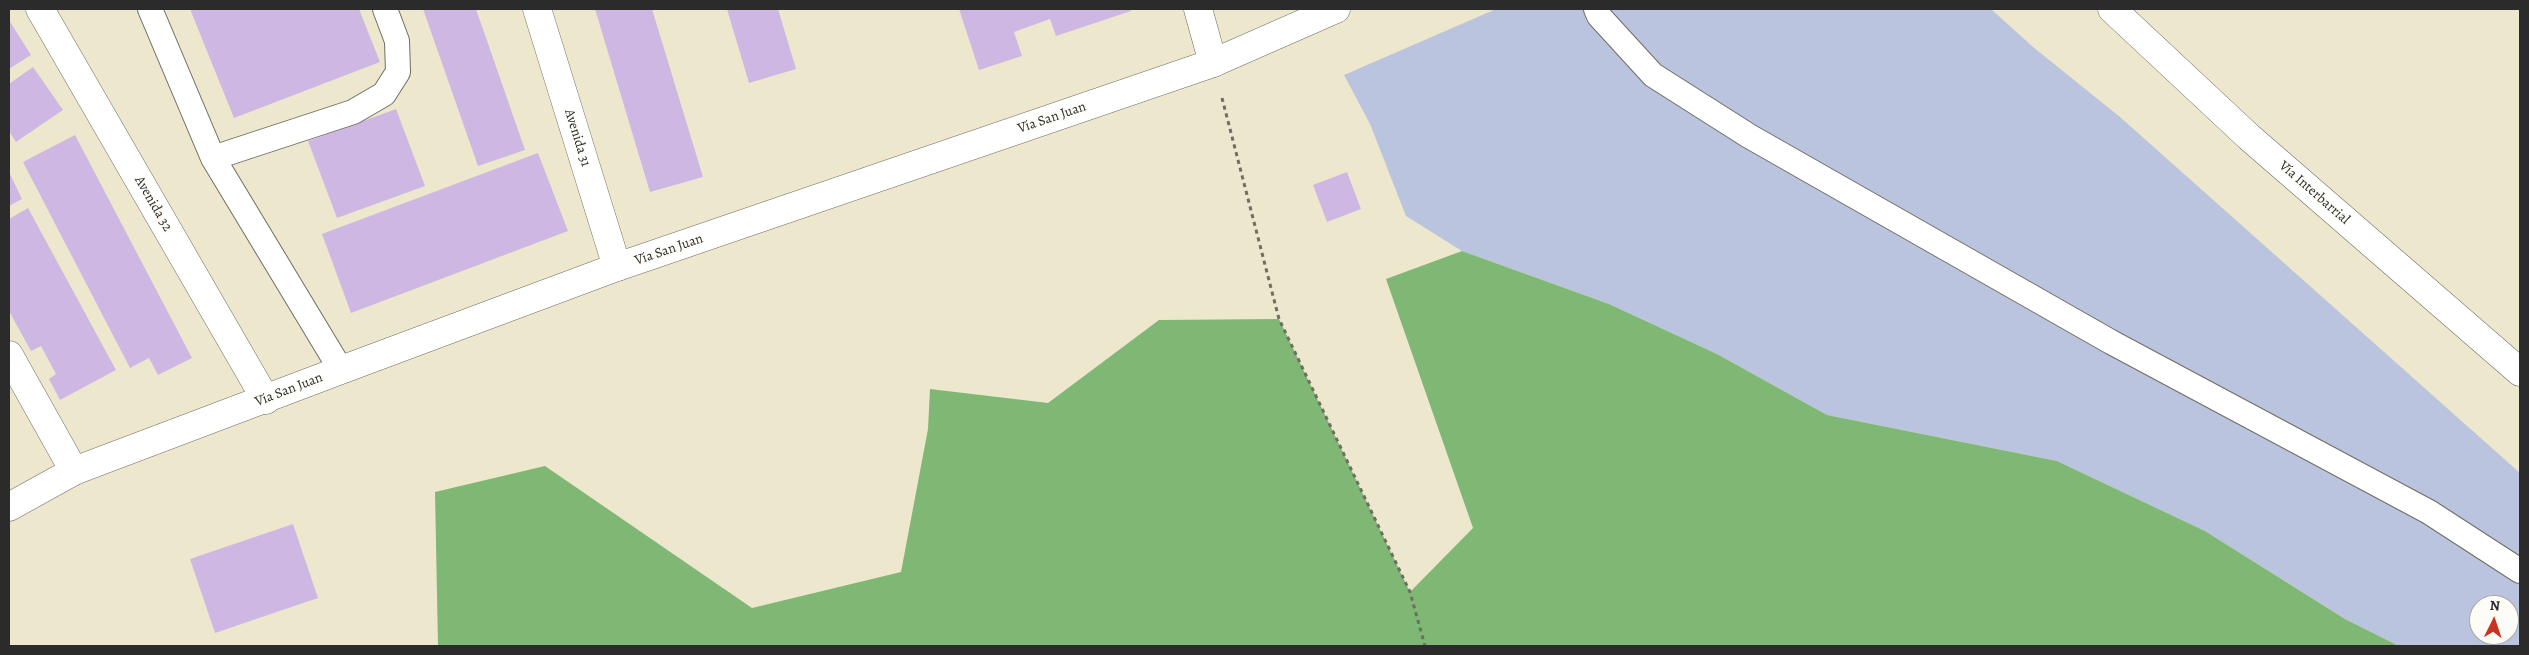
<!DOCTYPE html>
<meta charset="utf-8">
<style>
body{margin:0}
#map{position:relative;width:2529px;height:655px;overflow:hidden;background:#ede8cd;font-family:Alegreya,serif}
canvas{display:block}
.frame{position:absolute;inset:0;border:10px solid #2b2b2b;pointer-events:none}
.north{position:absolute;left:2469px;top:595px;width:50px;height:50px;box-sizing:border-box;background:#fdfcf7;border:1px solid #a9a8a5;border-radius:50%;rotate:4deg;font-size:14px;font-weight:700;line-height:20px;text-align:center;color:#2b2b2b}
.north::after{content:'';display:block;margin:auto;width:18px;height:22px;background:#c8321e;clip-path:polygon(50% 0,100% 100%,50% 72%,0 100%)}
</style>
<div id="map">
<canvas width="2529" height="655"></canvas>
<div class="frame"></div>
<div class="north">N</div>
</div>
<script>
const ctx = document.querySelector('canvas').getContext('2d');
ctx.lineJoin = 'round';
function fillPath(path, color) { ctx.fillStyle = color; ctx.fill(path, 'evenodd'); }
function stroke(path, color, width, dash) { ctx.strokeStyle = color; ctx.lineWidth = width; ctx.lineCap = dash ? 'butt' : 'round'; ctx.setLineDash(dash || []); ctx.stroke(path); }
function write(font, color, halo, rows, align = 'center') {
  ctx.font = font + ' Alegreya,serif'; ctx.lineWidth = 4; ctx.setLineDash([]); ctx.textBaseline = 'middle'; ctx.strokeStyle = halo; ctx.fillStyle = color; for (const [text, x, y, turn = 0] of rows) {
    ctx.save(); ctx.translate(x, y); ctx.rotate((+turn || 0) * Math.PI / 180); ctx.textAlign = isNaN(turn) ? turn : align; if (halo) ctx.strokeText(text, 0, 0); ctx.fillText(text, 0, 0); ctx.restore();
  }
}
const industrial = new Path2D(`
 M1496,9H1991L2033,47L2120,117L2520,473V646H2399L2345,619L2205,531L2057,461L1827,415L1717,354L1609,304L1462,251L1406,216L1370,124L1344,75ZM2479,605H2509V635H2479Z`);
const forest = new Path2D(`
 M1462,251L1609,304L1717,354L1827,415L2057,461L2205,531L2345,619L2399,646H438L435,492L545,466L752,608L901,572L928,429L930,389L1048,403L1159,320L1279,319L1410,592L1473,528L1386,279Z`);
const building = new Path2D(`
 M190,9H359L380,62L234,118Z
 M423,9H476L525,150L478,166Z
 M595,9H652L703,177L650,192Z
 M727,9H778L796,69L749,83Z
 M959,9H1130L1131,11L1056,36L1050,19L1014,32L1022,56L979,70Z
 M9,20L31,55L9,69Z
 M33,67L63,110L16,142L9,131V84Z
 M396,109L425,186L337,218L308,141Z
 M75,135L192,358L158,375L149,358L130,368L23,162Z
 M538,153L568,231L351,313L322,234Z
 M9,172L22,199L9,206Z
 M1347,172L1361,209L1327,222L1313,185Z
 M28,208L116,370L60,400L49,379L56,374L41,346L31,351L9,311V219Z
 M293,524L318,598L215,633L190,559Z`);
const path = new Path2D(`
 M1222,98L1279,319L1410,592L1425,646`);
const lane = new Path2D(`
 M150,9L213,158L341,370
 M1596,9L1599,16L1653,75L1749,136L2111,342L2429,512L2520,571
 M213,158L353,112L384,94L398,72L397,41L385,9`);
const street = new Path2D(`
 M40,9L266,400
 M537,9L617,267
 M1198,9L1213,63
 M9,355L74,471`);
const secondary = new Path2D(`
 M9,507L74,471L341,370L617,267L1213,63L1336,9`);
const primary = new Path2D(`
 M2112,9L2249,137L2520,372`);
const streetNames = [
 ["Vía San Juan",1052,118,-19],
 ["Avenida 31",577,138,73],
 ["Vía Interbarrial",2314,193,41],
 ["Avenida 32",153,204,60],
 ["Vía San Juan",669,250,-19],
 ["Vía San Juan",289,390,-21]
];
fillPath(industrial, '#bac4de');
fillPath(forest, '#7fb875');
fillPath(building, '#cfb7e3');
stroke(lane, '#6f6d64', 26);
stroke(street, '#6f6d64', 29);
stroke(secondary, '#6f6d64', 29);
stroke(primary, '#6f6d64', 29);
stroke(path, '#6f6d64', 3, [4, 4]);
stroke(lane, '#fff', 24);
stroke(street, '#fff', 28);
stroke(secondary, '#fff', 28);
stroke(primary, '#fff', 28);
write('14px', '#2b2b2b', '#fdfcf7', streetNames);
</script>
